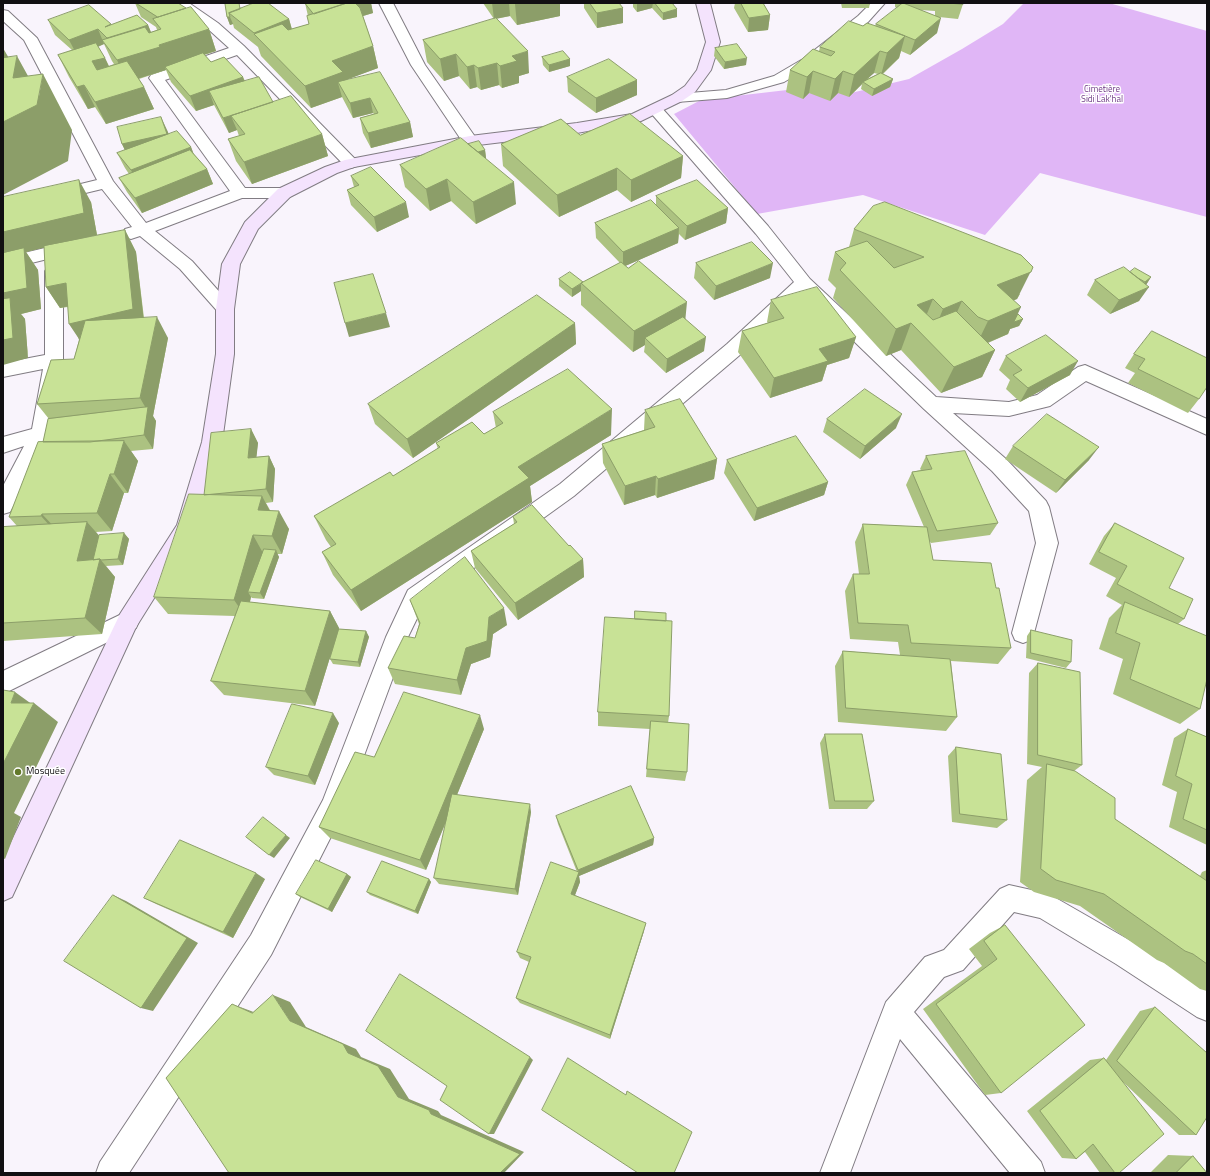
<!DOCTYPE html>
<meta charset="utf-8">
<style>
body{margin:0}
#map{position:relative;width:1210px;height:1176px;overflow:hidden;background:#f9f4fc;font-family:"Titillium Web",sans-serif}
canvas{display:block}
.frame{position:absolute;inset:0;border:4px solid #110f12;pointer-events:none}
</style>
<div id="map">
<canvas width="1210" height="1176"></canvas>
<div class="frame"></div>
</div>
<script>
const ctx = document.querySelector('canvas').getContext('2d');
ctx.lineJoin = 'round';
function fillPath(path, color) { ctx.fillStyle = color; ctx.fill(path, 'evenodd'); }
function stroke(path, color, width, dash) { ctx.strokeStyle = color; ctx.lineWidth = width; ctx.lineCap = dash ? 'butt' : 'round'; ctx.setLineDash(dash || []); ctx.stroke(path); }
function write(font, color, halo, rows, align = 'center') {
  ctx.font = font + ' "Titillium Web",sans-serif'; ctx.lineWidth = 3; ctx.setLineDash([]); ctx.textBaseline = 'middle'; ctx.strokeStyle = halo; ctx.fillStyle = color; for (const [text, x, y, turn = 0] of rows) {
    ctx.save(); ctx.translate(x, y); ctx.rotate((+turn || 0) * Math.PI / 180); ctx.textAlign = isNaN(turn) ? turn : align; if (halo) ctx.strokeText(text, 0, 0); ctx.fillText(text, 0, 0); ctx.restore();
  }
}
const green = new Path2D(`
 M1024,3H1109L1207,31V217L1040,173L985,235L863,195L757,214L674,114L701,100L787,90L851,93L909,79L962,49L1003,24Z`);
const street = new Path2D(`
 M173,3H189L218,23L244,46L359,163L357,166L351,168L345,166L237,55L165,80L245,188H284L290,189L292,193L290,197L284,198H242L155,231L192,261L231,305L234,309L231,313L225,315L219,313L180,269L140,236L131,239L125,237L123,233L125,229L132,227L102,189L3,213V203L97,180L24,40L3,21V10L8,11L37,38L113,181L146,223L230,191L149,78L151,75L229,48L208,29Z
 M379,3H393L425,65L478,141L475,144L470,146L465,144L462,141L411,65Z
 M871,3H885L868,22L813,65L784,82L727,98L677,102L672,101L670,98L672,95L677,94L726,90L774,76L803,59L858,16Z
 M655,105L660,106L768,226L810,279L936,397L1009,402L1037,395L1078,367L1085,365L1207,419V435L1086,381L1050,406L1009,416L953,413L1006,459L1046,501L1049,507L1058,543L1034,633L1031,640L1023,643L1015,640L1012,633L1036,543L1029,511L992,471L924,409L804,293L741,354L574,496L424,604L408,637L342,815L271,955L129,1173H96L100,1162L251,935L323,800L386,637L408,590L560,484L727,344L794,282L756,234L650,112L648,109L650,106Z
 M74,241L80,243L83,247L80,251L3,270V258Z
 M54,265L60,267L63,271V360L51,434L10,512L3,514V486L24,446L3,453V437L32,429L43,369L3,377V363L45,355V271L48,267Z
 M128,611L136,614L139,621L136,628L3,694V671Z
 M1009,885L1045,893L1054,897L1136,944L1207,991V1021L1197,1017L1116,964L1040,918L1014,912L963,970L944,977L914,1012L1041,1162L1045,1173H1010L900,1039L850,1173H820L886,1002L925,957L944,950L1000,889Z`);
const secondary = new Path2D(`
 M696,3H710L720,42L711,70L695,92L682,101L641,121L577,133L470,146L354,167L337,173L290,197L258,229L240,264L234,309V354L222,442L198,528L136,627L12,897L3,901V859L120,614L177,525L202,442L216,354V309L222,264L245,222L278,189L325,167L345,160L470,136L577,123L632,114L672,95L685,86L697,70L706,42Z`);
const wall = new Path2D(`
 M135,3H178L209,29L216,51L204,55L211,62L243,77L245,81L273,102L322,134L328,156L252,184L236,161L228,139L239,136L237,130L229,133L214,105L196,111L171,82L166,70L139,79L144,87L154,109L106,124L95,107L88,109L69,77L58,55L72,50L55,35L48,20L111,25H148L151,32L157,30L156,27L141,17ZM104,44L112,61L114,64L109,66L105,58L98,47Z
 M305,3H371L373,13L363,16L373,46L378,68L345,80L410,122L413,137L371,148L363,133L360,118L374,114L373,113L353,118L342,97L311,108L261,56L258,47L234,28L233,24L230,25L227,17L225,4L289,19L292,29L309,24L308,16Z
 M483,3H560V16L517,25L510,16L496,19L529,73L519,76V83L502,88L499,85L481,90L477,87L470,89L459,76L444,81L427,62L423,40L494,19Z
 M584,3H619L623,23L597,28L584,8Z
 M633,3H672L677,17L663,20L652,8L637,12L633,7Z
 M735,3H763L770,15L768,30L748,32L734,8Z
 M841,3H870L869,8H842Z
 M895,3H963V4L958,19L939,17L937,33L910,55L901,51L899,58L883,74L893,79L890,87L872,96L861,89L862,84L849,97L838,93L830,101L809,93L803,99L786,92L790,70L819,51L820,47L863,26H875L876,24L897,8L895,7ZM920,10L935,11V16ZM874,73L878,74L867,79Z
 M715,48L746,65L724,69L714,56Z
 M542,57L570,59V66L549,72L543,65Z
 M567,77L637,80V95L596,113L568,92Z
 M168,134L191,147L193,153L207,169L213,184L142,213L127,192L119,178L129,174L125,168L117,153L125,150L122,144Z
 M580,135L683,156L681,178L631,202L617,190L559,217L503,166L501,144Z
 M468,144L485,150L486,158H485L516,204L476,224L451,201L430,211L405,187L400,165Z
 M351,176L409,217L377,232L351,205L347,190L354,187Z
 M656,196L728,208L726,223L685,240L679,234L678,243L625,266L685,318L704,351L666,373L644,352L645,345L633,352L581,305V291L572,297L559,286V279L583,282L620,263L596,238L595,223L656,205Z
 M3,197L91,202L97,235L69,241L125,230L136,252L144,318L168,338L153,416L156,421L153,449L131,451L138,461L128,493H124L112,531L96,532L99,536L124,533L129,539L123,565L106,566L115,577L102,634L3,641V527L17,526L9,517L43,442L49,419L37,404L74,359L79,340L68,307L60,308L46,287L44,247L26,252L38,270L41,309L21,314L25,319L28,358Z
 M854,229L1020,294L1017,299L1014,300L1018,314L1023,319L1019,326L1010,329L1008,334L988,343L995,350L982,377L941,393L901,350L886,356L833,298L836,288L828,280L835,252L849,247Z
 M696,263L770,278L714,300L694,278Z
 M1130,272L1151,277L1146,285L1139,301L1110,314L1087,295L1095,280Z
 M771,300L856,337L849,358L827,365L822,381L770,398L738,352L742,331L768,323L767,322Z
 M575,323L576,344L413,458L375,424L368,404Z
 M1152,331L1199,399L1188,413L1128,383L1135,373L1125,368L1134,354Z
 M1006,356L1070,375L1020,402L1006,389L1010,380L999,370Z
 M645,410L717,459L714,479L657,498L655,495L624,505L603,463L602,444L644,430Z
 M493,412L611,435L530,486L532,502L361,611L333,575L322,552L331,547L326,540L314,516L393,476L438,449L436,443L484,434L496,428Z
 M827,419L896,428L860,459L823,432Z
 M251,429L258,443L256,457L269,456L275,469L273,502L266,503L270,510L289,529L282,554H277L279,557L264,599L252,598L251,597L250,602L330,611L339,628V629L366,631L369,637L360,667L333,664L330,659L332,651L315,706L224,695L211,681L235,616L168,614L154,597L204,495Z
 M1013,446L1089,460L1056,493L1005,459Z
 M926,456L998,523L990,535L931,543L929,540L933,560L996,588L1011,648L998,664L951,661L957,717L946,731L838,722L835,666L843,651L900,655L898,642L850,639L845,591L853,574H859L855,542L863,524L924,527L906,485L912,472L921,470L920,469Z
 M727,460L828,482L824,495L754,521L724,473Z
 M513,517L569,546L583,559L584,577L518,620L475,568L471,551L514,524Z
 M1115,523L1169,588L1184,619L1178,624L1200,709L1180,724L1113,694L1123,659L1099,649L1109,618L1122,605L1106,596L1116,578L1089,564L1104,536Z
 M410,600L507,625L493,634L490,657L471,664L461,695L395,684L388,668L415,638L419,624Z
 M666,621L669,716L668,723L687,772L685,781L646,777L650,729L598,726V712Z
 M1031,630L1071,662L1066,668L1026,658L1027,636Z
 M1038,663L1082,765L1074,771L1115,819L1200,876L1202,872L1207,870V991L1200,989L1164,963L1157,960L1080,906L1034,892L1020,882L1027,780L1042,767L1027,764L1029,673Z
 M339,723L315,785L274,775L266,767Z
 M484,729L457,795L531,812L518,895L439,884L434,878L446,822L426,870L330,838L319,827L374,757Z
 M1188,729L1207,737V845L1169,827L1177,792L1162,785L1174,738Z
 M825,734L874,801L867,809H829L820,743Z
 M956,747L1007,820L997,828L952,822L948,756Z
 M556,816L654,838L653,845L579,876L580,882L575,895L644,931L610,1039L520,1003L516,998L529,962L520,958L517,952L577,872L558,824Z
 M347,874L351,877L332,912L300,897L296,894Z
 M265,879L233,938L156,904L144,898Z
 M429,879L431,882L418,914L370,895L367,892Z
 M1005,925L1001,1093L985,1095L923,1009L982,966L969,949L990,933Z
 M1155,1007L1196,1135H1179L1123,1082L1119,1173H1100L1085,1152L1076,1159L1062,1158L1027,1111L1090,1060L1104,1058L1106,1060L1140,1011Z
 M1168,1155L1193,1156L1207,1173H1150Z`);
const shadedWall = new Path2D(`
 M354,3H371L373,13L319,29Z
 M492,3H509L510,16L494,19Z
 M518,3H560V16L517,25L515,4Z
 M642,3H653L652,8L637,12V4Z
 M623,8V23L597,28V13Z
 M677,9V17L663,20V13Z
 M770,15L768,30L748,32L749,18Z
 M227,17H230L233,24L230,25Z
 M941,18L937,33L910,55L915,40Z
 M289,19L293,34L254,33Z
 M111,24L116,36L148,25L154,40L115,54L108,39H110L105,27Z
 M98,29L104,44L77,55L69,40Z
 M209,29L216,51L168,66L165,67L166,70L127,82L117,60L159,45Z
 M905,36L899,58L881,75L887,53Z
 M373,46L378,68L338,83L342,97L311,108L305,86L332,61Z
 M3,48L10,60L3,68Z
 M528,51L529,73L519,76V83L502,88L500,66L512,56Z
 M880,51L874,73L864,82H863L862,84L849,97L854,75Z
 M456,54L459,76L444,81L440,59Z
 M17,56L39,96L43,74L72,130L68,161L3,195V122Z
 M105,58L115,80L103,83L92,61Z
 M747,58L746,65L724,69L725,62Z
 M570,59V66L549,72V65Z
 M497,63L499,85L481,90L478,68Z
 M474,65L477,87L470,89L467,67Z
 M813,71L809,93L803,99L807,77Z
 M843,71L838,93L830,101L835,79Z
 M243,77L248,92L209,91L214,105L196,111L190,96Z
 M893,79L890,87L872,96L874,89Z
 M637,80V95L596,113V98Z
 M84,85L95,107L88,109L77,87Z
 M144,87L154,109L106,124L95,102Z
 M370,98L373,113L353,118L350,103Z
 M274,103L231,116L237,130L229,133L223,118Z
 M161,117L168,132L173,149L129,159L122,144Z
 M410,122L413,137L371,148L368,133Z
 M322,134L328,156L252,184L244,162Z
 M191,147L197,162L138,185L131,170Z
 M485,150L486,158L471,162L470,154Z
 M683,156L681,178L631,202V180Z
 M617,168V190L559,217L557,195Z
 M207,169L213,184L142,213L135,198Z
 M447,179L451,201L430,211L426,189Z
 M79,180L91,202L97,235L26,252L38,270L41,309L21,314L25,319L28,358L3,365V232Z
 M514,182L516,204L476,224L473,202Z
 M406,202L409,217L377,232L374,217Z
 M728,208L726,223L685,240L687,226Z
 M679,228L678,243L623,267V252Z
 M125,230L136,252L145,331L83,345L69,324Z
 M773,263L770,278L714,300L716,286Z
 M1033,267L1017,299L994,308L997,285Z
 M1151,277L1146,285L1140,289L1145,282Z
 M66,283L80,304L60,308L46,287Z
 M581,284V291L572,297V289Z
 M1149,287L1139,301L1110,314L1119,300Z
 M933,299L922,326L911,323L901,350L886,356L896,329L917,305Z
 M962,301L950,328L932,336L943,309Z
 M687,302L685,323L645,338V345L633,352L634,331Z
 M1021,307L1014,322L1023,319L1019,326L1010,329L1008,334L975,348L988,321Z
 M386,313L390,327L349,337L345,323Z
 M157,317L168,338L153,416L156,421L153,449L144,435L147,410L140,398Z
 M575,323L576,344L413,458L407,439Z
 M706,337L704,351L666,373L667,359Z
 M856,337L849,358L827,365L822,381L770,398L774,378L819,349Z
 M995,350L982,377L941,393L954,367Z
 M1078,361L1070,375L1020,402L1028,388Z
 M612,409L611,435L530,486L532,502L361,611L351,590L518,467Z
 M902,414L896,428L860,459L865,446Z
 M251,429L258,443L255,471L248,458Z
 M124,441L138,461L128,493L114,474Z
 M1099,447L1089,460L1056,493L1065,480Z
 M269,456L275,469L273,502L266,489Z
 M717,459L714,479L657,498L658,479Z
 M110,474L124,493L112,531L97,513Z
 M656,476L655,495L624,505L625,486Z
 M828,482L824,495L754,521L757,508Z
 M262,496L272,515L258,510Z
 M279,511L289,529L282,554L272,536Z
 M42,514L59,532L58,535L41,516Z
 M87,522L103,540L98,560L77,561Z
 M124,533L129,539L123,565L118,559Z
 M253,535L263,553L248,592L251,597L246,617L234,600Z
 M276,550L279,557L264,599L260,593Z
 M100,559L115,577L102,634L85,618Z
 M583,559L584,577L518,620L515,603Z
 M504,608L507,625L493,634L490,657L471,664L461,695L457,680L466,648L489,617Z
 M330,611L339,628L315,706L305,691Z
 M366,631L369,637L360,667L358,662Z
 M15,692L33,705L34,703L58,722L14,813L21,817L5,859L3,858V764L11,703Z
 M333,713L339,723L315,785L308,776Z
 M480,715L484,729L426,870L420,860Z
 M530,804L531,812L518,895L515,889Z
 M286,835L290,838L274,858L269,855Z
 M654,838L653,845L579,876L580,882L572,903L571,894L579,872L578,870Z
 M256,873L265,879L233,938L223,932Z
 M347,874L351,877L332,912L328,909Z
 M429,879L431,882L418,914L415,911Z
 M113,895L126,901L198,943L153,1011L141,1008Z
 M646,923L644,931L610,1039V1035Z
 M273,995L290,1002L306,1027L356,1049L361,1057L390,1069L409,1099L438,1111L441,1115L524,1152L504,1173H500L431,1114L398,1097L348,1053L290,1021Z
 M232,1004L251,1011L270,1019L252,1013Z
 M530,1057L533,1060L494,1134H489Z`);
const building = new Path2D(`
 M136,3H178L186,8L158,17Z
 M234,3H239L240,9L229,13L230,17H227L225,4Z
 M254,3H268L289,19L254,33L229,13Z
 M305,3H347L314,14Z
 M347,3H355L360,8L373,46L332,61L343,72L305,86L254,34L282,24L288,30L309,24L307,16Z
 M590,3H619L623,8L597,13Z
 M655,3H672L677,9L663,13Z
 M741,3H763L770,15L749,18Z
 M903,3L941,18L915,40L876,24Z
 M949,3H963V4Z
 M89,5L111,24L105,27L137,15L148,25L133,30L107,38L98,29L69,40L48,20Z
 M191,7L209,29L159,45L160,47L117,60L102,40L145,27L149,33L161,29L153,19Z
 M496,18L528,51L512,56L517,61L500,66L497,63L478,68L474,65L467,67L456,54L440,59L423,40Z
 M849,21L863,26L867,23L905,36L887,53L880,51L854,75L843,71L835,79L813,71L807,77L790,70L813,49L831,56L835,52L820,47Z
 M96,43L105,58L92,61L97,70L127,61L144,87L95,102L84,85L77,87L58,55Z
 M737,44L747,58L725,62L715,48Z
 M563,51L570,59L549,65L542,57Z
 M203,53L211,62L224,57L243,77L190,96L165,67Z
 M17,56L13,78L43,74L37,105L3,122V58Z
 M609,59L637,80L596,98L567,77Z
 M380,72L410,122L368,133L360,118L378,113L370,98L350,103L338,82Z
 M881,73L893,79L874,89L863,82Z
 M259,77L273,102L239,113L223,118L209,91Z
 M291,96L322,134L244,162L228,139L245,134L231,116Z
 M630,114L683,156L631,180L617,168L557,195L501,144L561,119L580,135Z
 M161,117L167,134L122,144L117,127Z
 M177,131L191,147L131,170L117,153Z
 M461,138L514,182L473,202L447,179L426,189L400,165Z
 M479,141L485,150L478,152L468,144Z
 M190,150L207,169L135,198L119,178Z
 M371,167L406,202L374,217L347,190L359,185L351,176Z
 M79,180L84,213L3,232V197Z
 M697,180L728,208L687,226L656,196Z
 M651,200L679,228L623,252L595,223Z
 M885,202L1021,255L1033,267L1031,272L997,285L1021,307L988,321L978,317L962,301L943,309L933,299L917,305L933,320L956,311L995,350L954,367L911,323L896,329L840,270L846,263L835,252L867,241L894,268L924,257L854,229L873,206Z
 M125,230L133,309L69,324L66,283L46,287L44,246Z
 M752,242L773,263L716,286L696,263Z
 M24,248L27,288L3,293V253Z
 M639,261L687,302L634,331L581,283L621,262L628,268Z
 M1124,267L1149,287L1119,300L1095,280Z
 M1135,268L1151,277L1145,282L1138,278L1130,272Z
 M570,272L583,282L572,289L559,279Z
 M373,274L386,313L345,323L334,283Z
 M817,287L856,337L819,349L828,361L774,378L742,331L784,318L771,300Z
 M537,295L575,323L407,439L368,404Z
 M10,298L13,338L3,340V299Z
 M1018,314L1023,319L1014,322Z
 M157,317L140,398L37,404L51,360L74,359L85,321Z
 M683,317L706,337L667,359L645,338Z
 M1152,331L1207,358V387L1199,399L1138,369L1145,359L1134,354Z
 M1046,335L1078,361L1028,388L1013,375L1022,370L1006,356Z
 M568,369L612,409L518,467L529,478L351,590L322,552L336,544L314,516L390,472L393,476L440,447L436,443L472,422L484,434L503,423L493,412Z
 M865,389L902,414L865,446L827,419Z
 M680,399L717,459L658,479L656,476L625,486L602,444L655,427L645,410Z
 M148,407L144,435L90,442H43L48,419Z
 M1047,414L1099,447L1065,480L1013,446Z
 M251,429L248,458L269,456L266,489L204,495L211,433Z
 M796,436L828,482L757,508L727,460Z
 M124,441L114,474H110L97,513L42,514L41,516L9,517L38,442Z
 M965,451L998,523L937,531L912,472L932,469L926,456Z
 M189,494L262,496L258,510L279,511L272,536L253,535L234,600L154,597Z
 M532,505L569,546L570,545L583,559L515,603L471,551L517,522L513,517Z
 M87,522L77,561L100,559L85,618L3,623V527Z
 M1115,523L1184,558L1169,588L1193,599L1184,619L1117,584L1127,566L1099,552Z
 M863,524L927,527L933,560L991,563L996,588H999L1011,648L911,643L908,625L858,623L853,574H869Z
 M124,533L118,559L101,560L100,559L93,560L99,535Z
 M264,549L276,550L260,593L248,592Z
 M465,557L504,608L489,617L487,641L466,648L457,680L388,668L404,636L415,638L420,623L410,600Z
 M241,601L330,611L305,691L211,681Z
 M1125,602L1207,636V679L1200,709L1130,679L1140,643L1116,633Z
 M635,611L666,613V621L635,619Z
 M605,617L672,621L669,716L598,712Z
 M339,629L366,631L358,662L330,659Z
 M1031,630L1072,640L1071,662L1031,653Z
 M843,651L950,659L957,717L846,708Z
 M1038,663L1080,672L1082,765L1038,755Z
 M3,690L15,692L11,703H34L3,764Z
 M404,692L480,715L420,860L319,827L355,752L374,757Z
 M292,704L333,713L308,776L266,767Z
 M651,721L689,724L687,772L647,769Z
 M1188,729L1207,737V830L1183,819L1192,784L1176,776Z
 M825,734H862L874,801H835Z
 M956,747L1001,754L1007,820L960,814Z
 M1047,764L1075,771L1115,798V819L1207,881V964L1193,954L1185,951L1104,894L1056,880L1041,869Z
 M631,786L654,838L578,870L556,816Z
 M452,794L530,804L515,889L434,878Z
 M263,817L286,835L269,855L246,837Z
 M180,840L256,873L223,932L144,898Z
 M316,860L347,874L328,909L296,894Z
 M382,861L429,879L415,911L367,892Z
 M551,862L579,872L571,894L646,923L610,1035L516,998L531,957L517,952Z
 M113,895L187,938L141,1008L64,961Z
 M1005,925L1085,1025L1001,1093L936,1004L997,959L984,941Z
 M400,974L530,1057L489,1134L440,1100L447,1086L366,1031Z
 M273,995L290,1021L343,1044L348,1053L378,1066L398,1097L429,1110L431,1114L520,1154L500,1173H229L166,1078L232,1004L252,1013Z
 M1155,1007L1207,1053V1117L1196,1135L1117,1061Z
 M568,1058L626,1095L627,1091L692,1132L674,1173H638L542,1110Z
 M1104,1058L1164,1134L1119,1173H1115L1093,1144L1076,1159L1040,1111Z
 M1193,1156L1207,1173H1176Z`);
const markers = [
 [18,772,4,"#63792b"]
];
const farParknames = [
 ["Cimetière",1102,90],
 ["Sidi Lak'hal",1102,100]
];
const poiNames = [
 ["Mosquée",26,772]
];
fillPath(green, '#e0b6f6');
stroke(street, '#817c83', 2);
stroke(secondary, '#817c83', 2);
fillPath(street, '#fff');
fillPath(secondary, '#f4e3fd');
fillPath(wall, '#acc281');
fillPath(shadedWall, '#8c9e69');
fillPath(building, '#c8e296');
stroke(building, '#8c9e69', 1);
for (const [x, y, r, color] of markers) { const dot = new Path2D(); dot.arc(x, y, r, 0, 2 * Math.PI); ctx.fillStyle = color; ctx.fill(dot); stroke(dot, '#fff', 1.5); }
write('9px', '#6c3783', '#fff', farParknames);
write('10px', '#110f12', '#fff', poiNames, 'left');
</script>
